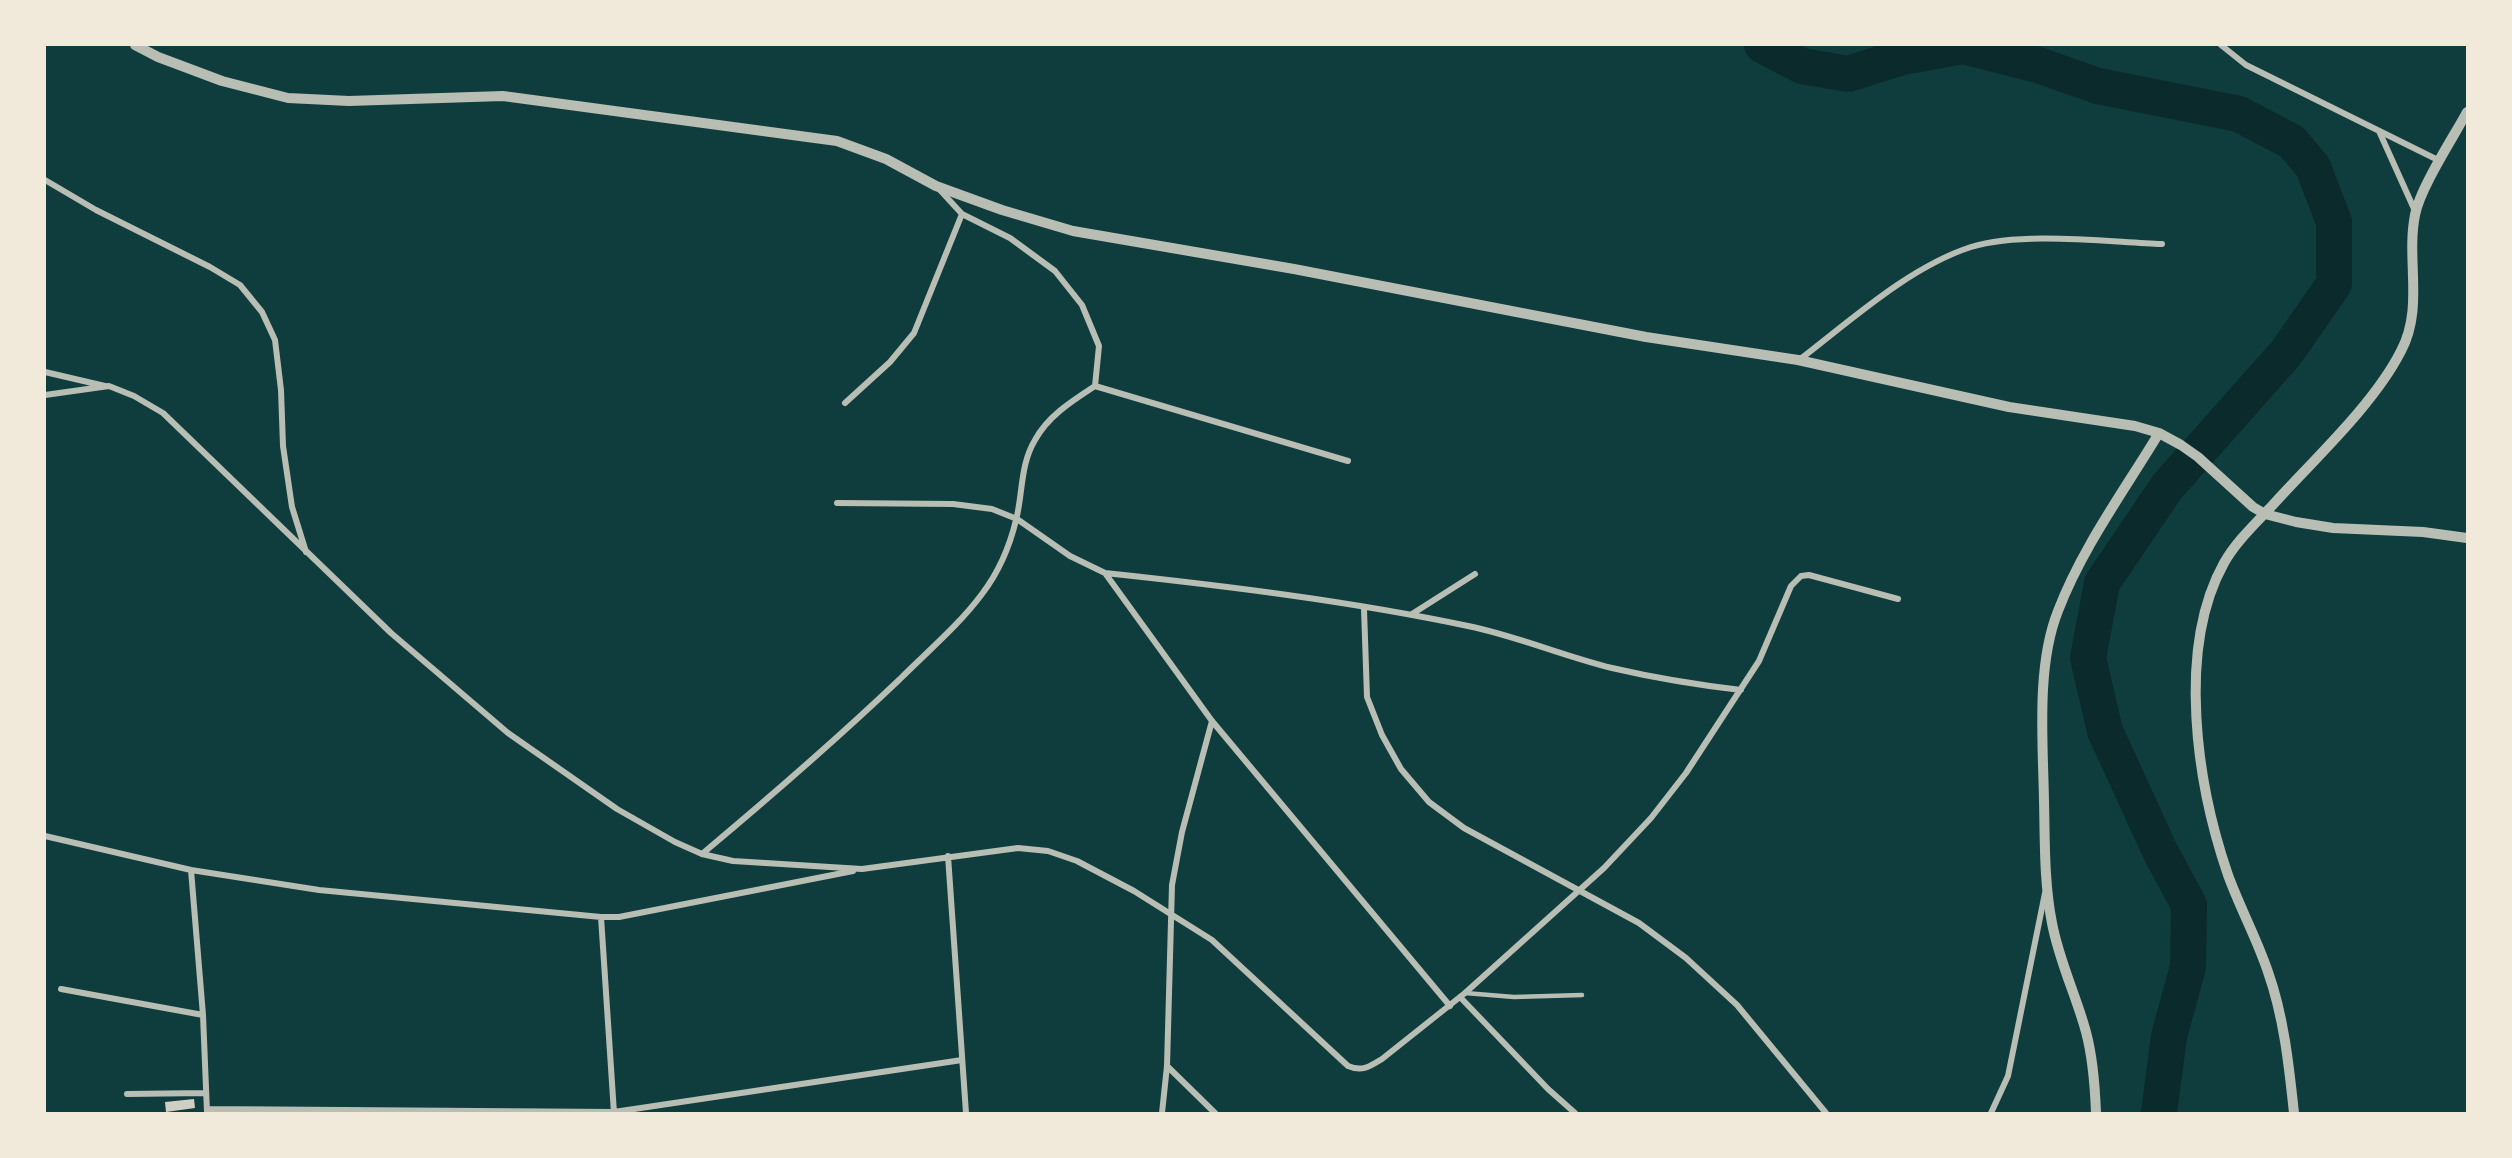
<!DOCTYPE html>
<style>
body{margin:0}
#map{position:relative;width:2512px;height:1158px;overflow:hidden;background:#0f3d3e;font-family:Spectral,serif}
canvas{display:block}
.frame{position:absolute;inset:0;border:46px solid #f1e9da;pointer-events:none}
</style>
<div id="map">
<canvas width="2512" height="1158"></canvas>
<div class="frame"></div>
</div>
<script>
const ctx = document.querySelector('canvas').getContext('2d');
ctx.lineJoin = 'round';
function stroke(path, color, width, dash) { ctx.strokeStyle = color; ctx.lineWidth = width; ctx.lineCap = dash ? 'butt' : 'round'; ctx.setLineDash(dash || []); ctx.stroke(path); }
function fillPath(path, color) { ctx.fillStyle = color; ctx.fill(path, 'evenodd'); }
const river = new Path2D(`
 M1762,45L1802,66L1848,74L1902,57L1963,46L2038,65L2098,86L2239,114L2292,142L2313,167L2334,222V284L2286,353L2167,487L2102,583L2088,658L2105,731L2160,851L2189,905L2188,967L2169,1036L2159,1113`);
const building = new Path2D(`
 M194,1099L195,1108L166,1112L165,1102Z`);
const service = new Path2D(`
 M1465,993L1514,997L1582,995`);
const minor = new Path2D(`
 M2221,45L2246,65L2440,161
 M2379,131L2415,211
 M45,180L96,210L210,267L240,285L262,312L275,340L281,390L283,446L292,507L306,552
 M1799,360C1850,321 1909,267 1971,247C2023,231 2107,242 2162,244
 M45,372L105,386
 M1095,386L1348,461
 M45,395L109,386L134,396L163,413L391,633L508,733L617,809L675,842L702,854L733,861L862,869L1018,848L1048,851L1077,861L1134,891L1212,940L1348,1066C1362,1072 1369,1067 1382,1059L1465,993L1604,868L1651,818L1686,773L1759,661L1791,586L1801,576L1809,575L1898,599
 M845,403L890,362L914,333L962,214
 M837,503L953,504L992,509L1017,519L1070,556L1105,573L1212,721L1450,1006
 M1105,573C1227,586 1349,601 1468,626C1517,636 1563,656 1612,668C1655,678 1698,685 1741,690
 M1364,609L1367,697L1382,735L1401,769L1429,802L1464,828L1639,923L1686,958L1737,1005L1826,1113
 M1412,614L1475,574
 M45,836L191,870L319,890L601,917H619L853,871
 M702,854C770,797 836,740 900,679C928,651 959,625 982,594C998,573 1010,545 1016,520C1023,493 1020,465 1035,440C1048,416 1072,401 1095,386L1099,346L1082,305L1055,271L1010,238L962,214L940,190
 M948,856L966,1113
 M191,870L203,1015L207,1112
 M601,917L614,1113
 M61,989L203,1015
 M1460,997L1548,1089L1575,1113
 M1167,1066L1215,1113
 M127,1094L205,1093
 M207,1109L614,1112L962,1060
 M1162,1113L1167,1066L1172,885L1182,832L1212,721
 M1991,1113L2008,1076L2045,893`);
const tertiary = new Path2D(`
 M135,45L158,57L222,81L288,98L349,101L503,96L837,141L886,159L936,186L1002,210L1073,231L1294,269L1646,337L1798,360L2009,407L2135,426L2159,433L2181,445L2198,457L2253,507L2265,514L2296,522L2333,528L2423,532L2467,538
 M2096,1113C2095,1086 2093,1058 2086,1032C2076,995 2059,961 2052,923C2044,883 2045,841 2044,801C2043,742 2036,666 2058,611C2082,548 2124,491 2159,433
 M2294,1113C2289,1066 2284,1017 2268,972C2257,939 2240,908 2228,875C2197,785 2176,649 2224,563C2236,542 2254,525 2270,508C2312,461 2373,406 2401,351C2424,308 2406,260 2415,215C2420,188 2453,138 2467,112`);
stroke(river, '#0a2a2b', 36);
fillPath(building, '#cfcfc3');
stroke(service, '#b8beb3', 4.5);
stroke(minor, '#b8beb3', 6);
stroke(tertiary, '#b8beb3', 10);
</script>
